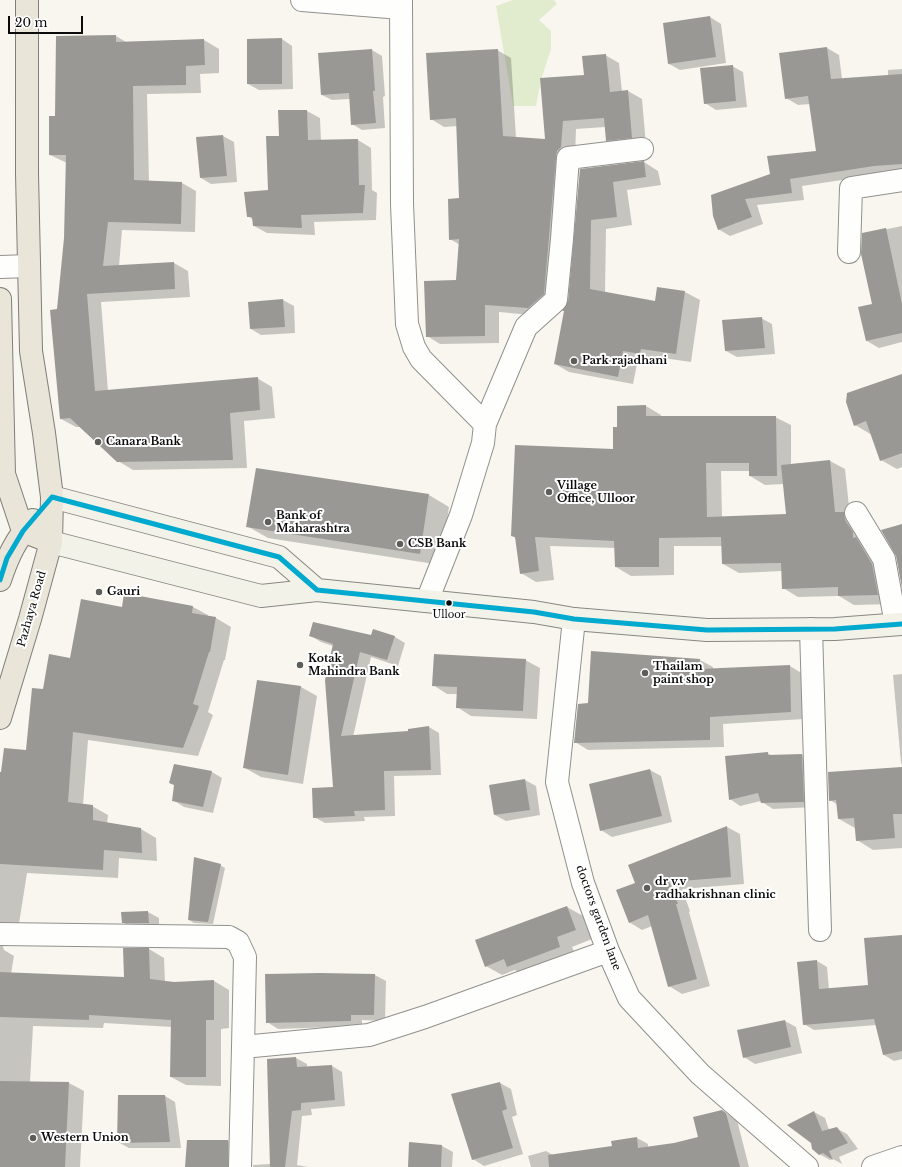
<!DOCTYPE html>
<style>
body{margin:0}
#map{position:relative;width:902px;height:1167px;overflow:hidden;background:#f8f6ee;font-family:"Libre Baskerville",serif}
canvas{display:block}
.scale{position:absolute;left:8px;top:16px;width:75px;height:18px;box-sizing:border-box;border:2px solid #0a0a0a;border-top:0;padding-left:5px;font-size:12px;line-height:14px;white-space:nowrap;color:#0a0a0a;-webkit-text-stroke:3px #fff;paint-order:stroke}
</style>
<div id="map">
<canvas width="902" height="1167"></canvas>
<div class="scale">20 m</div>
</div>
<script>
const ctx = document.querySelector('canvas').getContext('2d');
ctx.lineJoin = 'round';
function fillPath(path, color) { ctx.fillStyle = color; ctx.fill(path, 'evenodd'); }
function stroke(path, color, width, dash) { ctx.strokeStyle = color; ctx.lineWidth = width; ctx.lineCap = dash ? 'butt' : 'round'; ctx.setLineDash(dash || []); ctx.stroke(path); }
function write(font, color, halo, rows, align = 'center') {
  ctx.font = font + ' "Libre Baskerville",serif'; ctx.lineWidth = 4; ctx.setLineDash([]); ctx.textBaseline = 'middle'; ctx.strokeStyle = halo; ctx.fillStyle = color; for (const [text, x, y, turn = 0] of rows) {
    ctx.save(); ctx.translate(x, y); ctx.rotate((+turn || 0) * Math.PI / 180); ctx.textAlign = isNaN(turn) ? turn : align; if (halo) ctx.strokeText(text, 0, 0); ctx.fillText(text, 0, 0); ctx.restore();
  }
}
const green = new Path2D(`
 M513,0H554L557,4L539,20L551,31V49L541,80L536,106H513L496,6Z`);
const shadow = new Path2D(`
 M710,17L721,24L726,63L680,70L669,64Z
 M116,36L126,42L204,40L219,49V73L200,74L201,93L147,94L149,182L182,183L196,191L195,232L122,230L119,266L174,263L188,271L190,297L101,302L108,391L257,378L272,387L275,418L244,421L247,468L133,470L118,461L80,427H76L61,419L58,310L65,238L67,163L50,155L56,117L57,37Z
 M282,39L292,46L293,89L259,90L248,84Z
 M827,48L839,55L842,79L888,76V70L902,69V171L802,186L804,200L757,205L763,224L730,236L718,229L714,216L771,175L817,152L810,104L798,105L786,98L780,54Z
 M372,50L382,56L385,96L383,97L385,128L362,130L352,124L350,99L332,100L322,95Z
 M497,50L511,58L516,138L546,140L586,76L605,55L619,63L622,92L628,91L642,99L646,145L621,148L607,140L605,127L576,129L575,156L542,316L499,312V343L440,344L427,336L457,281L460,245L450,239L460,199L458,126L444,127L431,119Z
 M732,66L743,72L747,107L716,110L705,103Z
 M307,111L320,118L321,141L358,140L371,148L372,190L377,193L376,220L314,222L315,235L267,233L254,226L253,220L248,216L269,191L280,137Z
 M223,136L234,142L237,182L211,184L201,178Z
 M644,162L658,171L661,185L627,190L632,225L606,229L605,293L656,303L658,288L685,292L700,300L691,362L656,357L655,361L638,359L633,384L569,372L555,364L569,302L581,170Z
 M902,226V342L879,348L867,341L873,304L863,234Z
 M283,300L294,306L295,333L261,335L251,329Z
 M761,318L772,324L775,354L737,357L726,351Z
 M902,375V467L897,469L881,460L872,435L855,425Z
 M646,406L661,415V417H775L791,425V464L830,461L845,469L850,516L859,522L893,604L854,605L839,596L798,597L783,588L782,571L739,573L723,564V546H674V575L631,576L616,567L615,548L550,546L554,580L536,582L521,573L516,538L512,536L614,450L618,428ZM721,471H750V476L765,485L784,484L787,515L722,517Z
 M429,495L449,507L441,565L268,538L247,526Z
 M125,594L193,607L208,615V616L216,618L231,627L225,660H224L208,712L213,715L198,756L88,740L83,805L92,806L108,815L107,824L141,829L156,838L157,861L119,858L118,878L27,873L18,930L2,943L4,950L14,956L11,974L125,978L124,949H149L164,958L165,982L174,983L214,981L229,990V1028L221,1029V1086L186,1085L171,1077L172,1027L104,1023L103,1028L33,1026L30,1082L69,1083L84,1091L80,1167H0V773L27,751L44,690L71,659L122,608Z
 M374,631L395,637L405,643L398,666L371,657L353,737L409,732L429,727L439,733L441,775L394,776L395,816L364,817L365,821L325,823L314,817L334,788L333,646L321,642L311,636H372Z
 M525,660L540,668L537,719L471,716L457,707L458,694H447L433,685Z
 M700,660L713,667V669L790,666L803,674L804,719L723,724L724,747L588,750L575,742Z
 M902,674V764L901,763L893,675Z
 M258,681L301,687L317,696L303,784L261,777L245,768Z
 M768,753L772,756L802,755L813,761L814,807L773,809L762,802L761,801L740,806L730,799Z
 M902,768V848L873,850L857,840L855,828L839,819L838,805L830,800Z
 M650,770L661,776L672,822L612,837L601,830Z
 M212,772L222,778L213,813L184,807L173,800Z
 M525,780L536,786L540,815L506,821L495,815Z
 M727,827L740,834L744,884L682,889L690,911L689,912L710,986L682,994L669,986L652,926L642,930L629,922L637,883L629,866Z
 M220,865L225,868L213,924L194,923L189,920Z
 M567,907L583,916L592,939L572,947L576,956L524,976L515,970L502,975L486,966Z
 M148,912L159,918V929H133L123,922Z
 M902,936V1059L894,1061L884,1055L876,1025L814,1030L804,1024L817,961L827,967L829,990L869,986Z
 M320,974L375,975L386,981L385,1021L362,1020V1026L278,1029L267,1022Z
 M785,1021L796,1027L802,1053L755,1064L744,1057Z
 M296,1058L307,1064V1068L332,1066L342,1072L345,1106L311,1109L312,1115L302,1116L297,1165L308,1167H253V1165L271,1164L268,1060Z
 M500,1083L511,1089L517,1115L512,1117L523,1154L484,1166L473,1159L452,1094Z
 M165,1096L175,1102L181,1148H129L118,1142Z
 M722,1111L737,1120L749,1167H531L528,1156L546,1151L553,1155L613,1147L637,1138L648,1144V1147L674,1144L700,1137Z
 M814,1112L825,1118L829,1130L836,1128L847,1134L858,1149L839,1157L842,1164L833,1159L830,1160L819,1154Z
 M228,1141L239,1148L238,1167H186Z
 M442,1146L453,1152L452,1167H409Z`);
const building = new Path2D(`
 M710,16L716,57L668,64L663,23Z
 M116,35V42L204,39L205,65L186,66V85L133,86L134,180L182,182L181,224L108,222L103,266L174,262L175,289L87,294L95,391L258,377L260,410L230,413L233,460L117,462L70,418L60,419L50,310L57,309L64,238L66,155H49V116H55L56,36Z
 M282,38V84H247V39Z
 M827,47L831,79L902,74V164L874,166L790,179L792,193L745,199L752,217L718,230L713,216L711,195L770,174L767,156L816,151L808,96L785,99L779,53Z
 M372,49L375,91H373L376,123L351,125L349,93L321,95L318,53Z
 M498,49L503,136L545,139L540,78L584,75L582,56L606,54L610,92L628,90L632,138L606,141L604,118L563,121L561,147L557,151L556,157L544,294L528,308L485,305V336L426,337L424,281L456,280L459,239L449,240L448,199L459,198L456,118L430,120L426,53Z
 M733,65L736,101L704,104L700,68Z
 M278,110H307L308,140L358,139L359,185H365L363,213L301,215L302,228L253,226L252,217H247L244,192L268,190L266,136H279Z
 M223,135L227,176L200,178L196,137Z
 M644,161L646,177L613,182L617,217L591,220L590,289L655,301L657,287L685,291L676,354L641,349L640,354L623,351L618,377L554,364L564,311H562L568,301L580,169Z
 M886,228L902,304V333L866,341L858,307L872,304L861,254L862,233Z
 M283,299L285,327L250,329L248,302Z
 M762,317L765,348L725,351L722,320Z
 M902,374V453L880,461L866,421L854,426L846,402L847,393Z
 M646,405V416H776L777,476H749V463H706L707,517L786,514L781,465L830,460L835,512H844L845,520L853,532V538L856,537L872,564L878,595L838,596V587L782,589L781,563L722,564L721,537L659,538V567H615L614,541L535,537L539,571L520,574L515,537L511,536L515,445L613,449V427H617V406Z
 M256,468L429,494L420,554L246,527Z
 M902,524V588L896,556L881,530Z
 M124,593L193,606L192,613L216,617L210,652H209L193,704L199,706L183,748L73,732L68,802L93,805V820L141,828L142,853L104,850L103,870L0,864V772H1L4,748L26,750L32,688L43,689L49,654L70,658L81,599L122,607Z
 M313,622L371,635L373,629L395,636L387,660L360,652L341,736L408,731V729L429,726L431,770L384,771L385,810L354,811L355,816L313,818L312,788L333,787L325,680L333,644L309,636Z
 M591,651L700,659L699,669L790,665L791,712L710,717V740L574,743L578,704L588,703Z
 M434,654L526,659L523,711L456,708L457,687L432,686Z
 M257,680L301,686L288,775L243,768Z
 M768,752V755L802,754L804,802L761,803L758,793L729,800L725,756Z
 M174,764L212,771L203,807L172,801L174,785L169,783Z
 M902,767V814H893L895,838L856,841L854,818L838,819L836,800L829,801L828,772Z
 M650,769L662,816L600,831L589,784Z
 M525,779L530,810L494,815L489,785Z
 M727,826L731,877L669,882L678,904H676L697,979L668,987L648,915L629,923L616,890L635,883L628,865Z
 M194,857L221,864L208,922L188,920Z
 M567,906L576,930L557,937L560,947L507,967L504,959L485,967L475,940Z
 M148,911L149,923H122L121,912Z
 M902,935V1051L883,1055L874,1019L803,1025L797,962L817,960L819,989L868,985L864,938Z
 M123,948H149L150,979L174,982L214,980V1020H206V1077H170L171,1020L89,1015V1020L0,1017V972L124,977Z
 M320,973L375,974L374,1015H351V1021L266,1023L265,974Z
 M785,1020L791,1047L743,1058L737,1030Z
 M296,1057L297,1067L332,1065L335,1100L301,1103V1110L292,1111L285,1167H270L267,1059Z
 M0,1081L69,1082L65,1167H0Z
 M500,1082L507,1109L502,1111L513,1148L472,1160L451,1094Z
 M118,1095H165L170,1142L117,1143Z
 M722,1110L726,1113L740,1167H549L548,1155L612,1146L611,1141L637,1137L638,1148L674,1143L698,1137L693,1117Z
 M814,1111L822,1131L837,1127L848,1143L829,1151L833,1160L823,1153L819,1155L812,1149L811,1143L787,1125Z
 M187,1140H228V1167H185Z
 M409,1142L442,1145L441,1167H408Z`);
const street = new Path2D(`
 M302,0L401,8
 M401,0L402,204L407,324L414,347L421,359L485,424
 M849,252L851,188L902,180
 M0,267L29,266
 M856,513L884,559L896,624
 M427,601L461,515L483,443L485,424L526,327L556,300L562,239L568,158L642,149
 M574,619L557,782L583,883L608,951L629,998L700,1074L807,1167
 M811,629L820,930
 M0,934L229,937L238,942L245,957L243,1047L369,1035L425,1017L608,951
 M240,1167L243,1047
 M873,1167L902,1157`);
const secondary = new Path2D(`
 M52,497L279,557L317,590
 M51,542L261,596L317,590L534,612L574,619L707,630L835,629L902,624`);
const primary = new Path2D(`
 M0,299L4,474L23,531L51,542
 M0,580C8,556 16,539 33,520
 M0,718L30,619L51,542L52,497L44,433L31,351L27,174V0`);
const bus1 = new Path2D(`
 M0,580L7,558L23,531L52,497L279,557L317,590L534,612L574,619L707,630L835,629L902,624`);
const markers = [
 [574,361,4,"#5d5d5a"],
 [98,442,4,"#5d5d5a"],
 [549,492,4,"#5d5d5a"],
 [268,522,4,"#5d5d5a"],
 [400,544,4,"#5d5d5a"],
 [99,592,4,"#5d5d5a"],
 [449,603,3.5,"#0a0a0a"],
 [300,665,4,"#5d5d5a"],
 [645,673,4,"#5d5d5a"],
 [647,888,4,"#5d5d5a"],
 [33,1138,4,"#5d5d5a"]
];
const busNames = [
 ["Ulloor",449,615]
];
const poiNames = [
 ["Park rajadhani",582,361],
 ["Canara Bank",106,442],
 ["Village",557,486],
 ["Office, Ulloor",557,499],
 ["Bank of",276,516],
 ["Maharashtra",276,529],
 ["CSB Bank",408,544],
 ["Gauri",107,592],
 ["Kotak",308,659],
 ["Mahindra Bank",308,672],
 ["Thailam",653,667],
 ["paint shop",653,680],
 ["dr v.v",655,882],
 ["radhakrishnan clinic",655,895],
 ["Western Union",41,1138]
];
const streetNames = [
 ["Pazhaya Road",32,609,-74],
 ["doctors garden lane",598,918,70]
];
fillPath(green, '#e1eccf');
fillPath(shadow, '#0003');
fillPath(building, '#9a9894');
stroke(street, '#91908d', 24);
stroke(secondary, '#888783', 24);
stroke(primary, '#7e7e7a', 24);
stroke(street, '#fefefc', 22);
stroke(secondary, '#f3f2e8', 22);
stroke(primary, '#e9e5d8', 22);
stroke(bus1, '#00a9ce', 5);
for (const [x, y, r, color] of markers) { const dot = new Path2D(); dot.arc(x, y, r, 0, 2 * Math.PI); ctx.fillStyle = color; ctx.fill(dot); stroke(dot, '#fff', 1.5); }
write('10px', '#0a0a0a', '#fff', busNames);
write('bold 11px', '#0a0a0a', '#fff', poiNames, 'left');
write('11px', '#0a0a0a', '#fff', streetNames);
</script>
